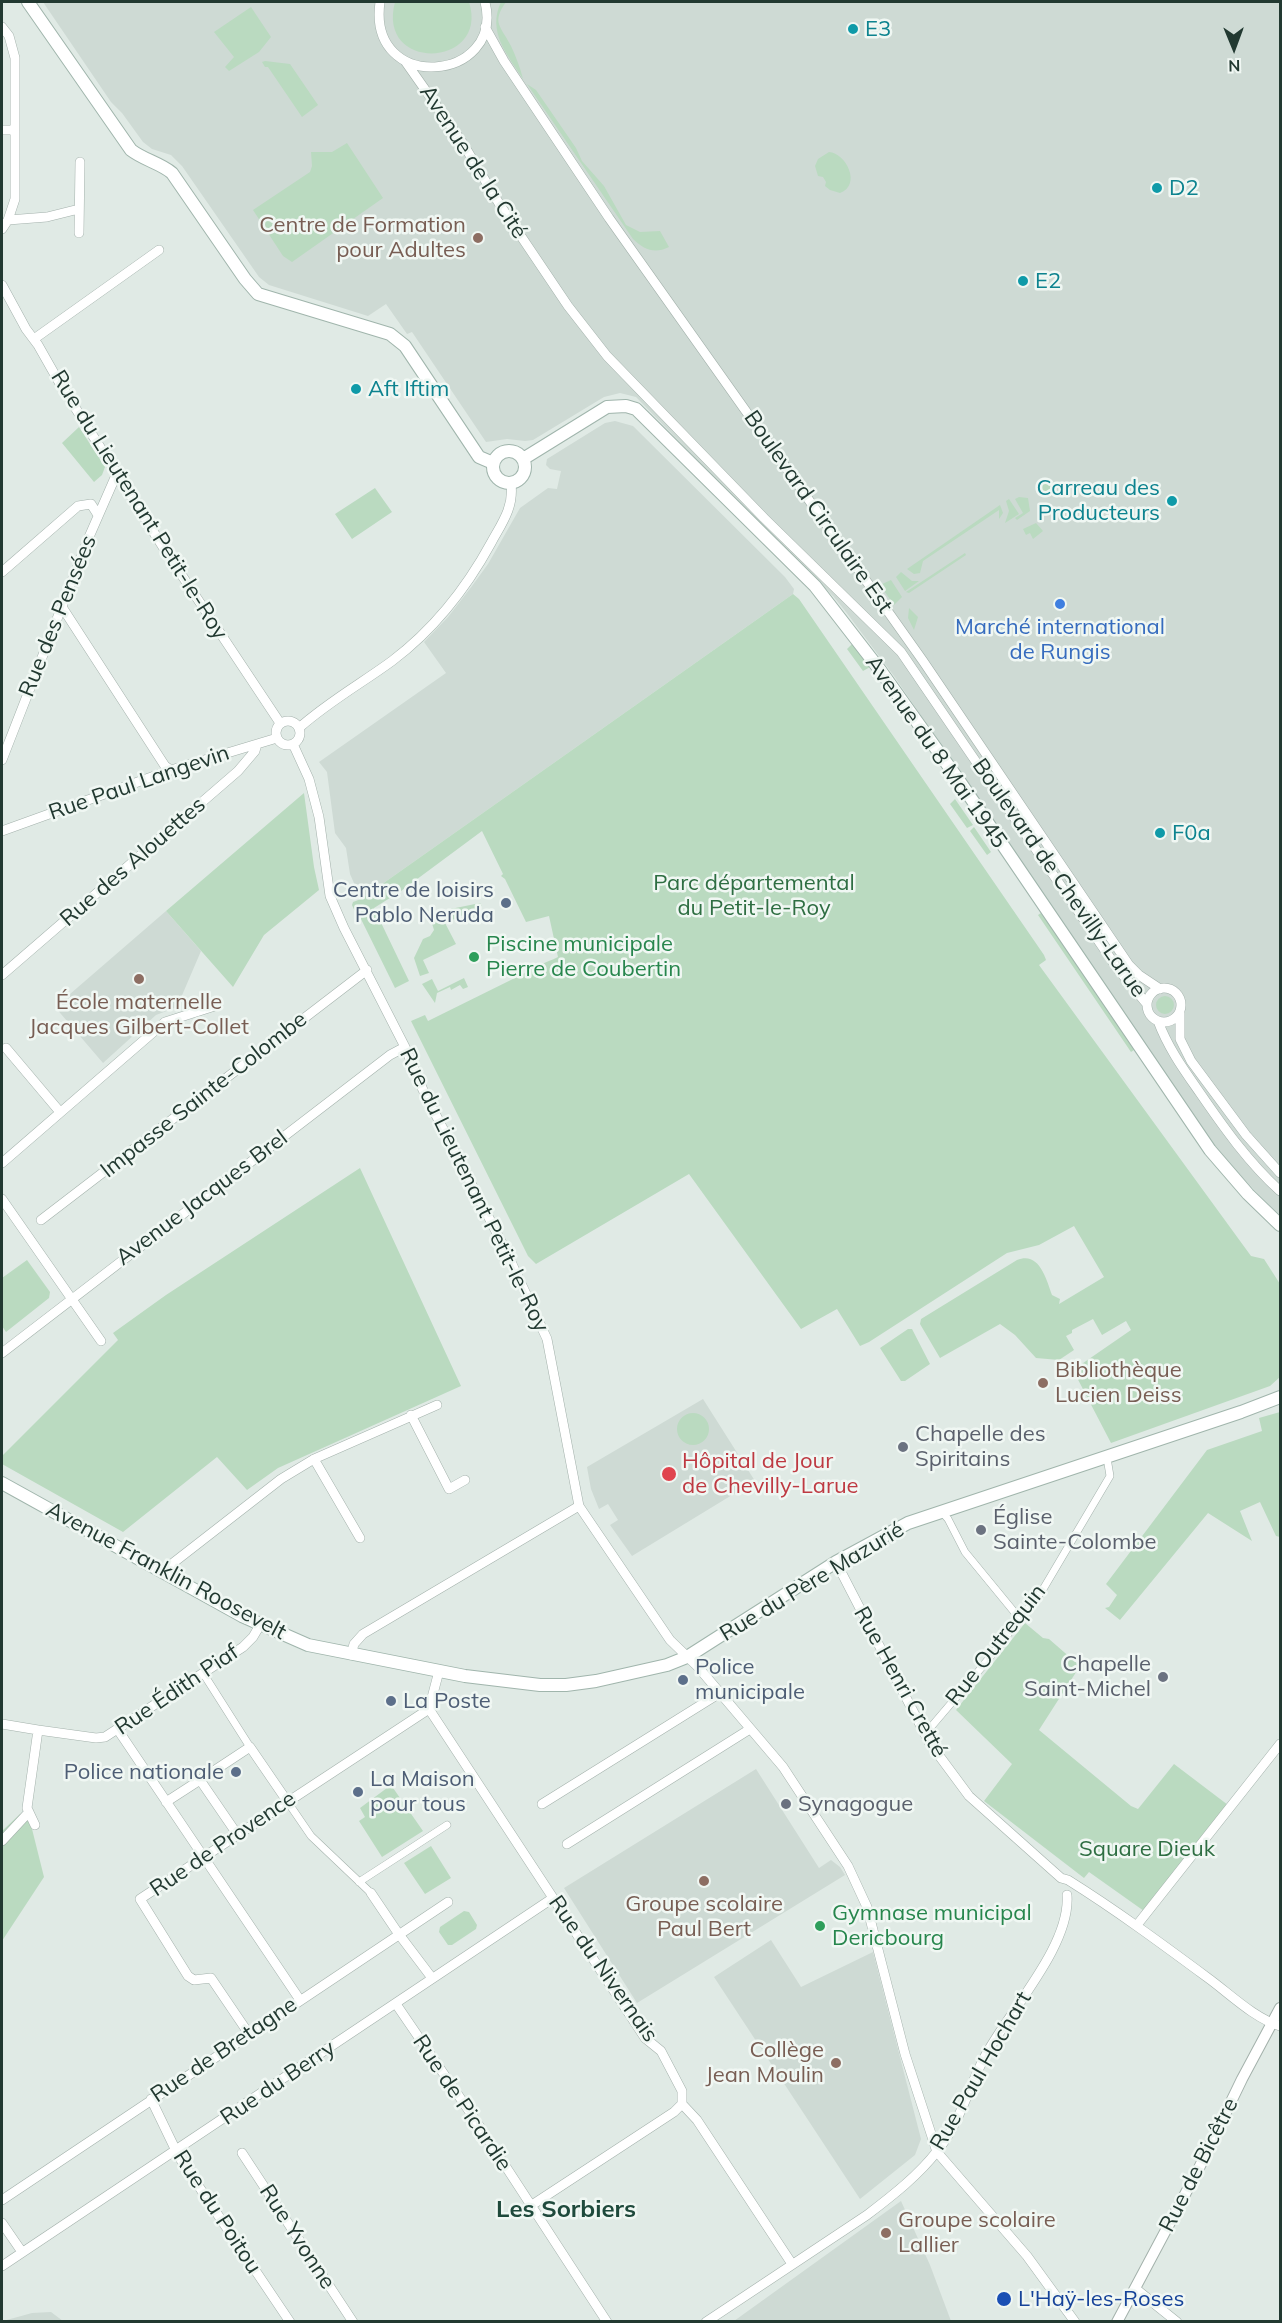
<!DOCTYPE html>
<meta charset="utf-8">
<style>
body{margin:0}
#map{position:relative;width:1282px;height:2323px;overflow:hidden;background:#e0eae5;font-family:Mulish,sans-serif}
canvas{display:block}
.frame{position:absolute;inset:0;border:3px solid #223931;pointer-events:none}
.north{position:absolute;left:1204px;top:18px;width:60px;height:60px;-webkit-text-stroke:4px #f0f7f3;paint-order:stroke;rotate:179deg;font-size:16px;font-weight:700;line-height:24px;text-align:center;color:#223931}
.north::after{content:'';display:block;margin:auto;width:21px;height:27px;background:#223931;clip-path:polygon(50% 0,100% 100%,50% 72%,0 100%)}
</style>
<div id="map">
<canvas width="1282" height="2323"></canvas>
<div class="frame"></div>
<div class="north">N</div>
</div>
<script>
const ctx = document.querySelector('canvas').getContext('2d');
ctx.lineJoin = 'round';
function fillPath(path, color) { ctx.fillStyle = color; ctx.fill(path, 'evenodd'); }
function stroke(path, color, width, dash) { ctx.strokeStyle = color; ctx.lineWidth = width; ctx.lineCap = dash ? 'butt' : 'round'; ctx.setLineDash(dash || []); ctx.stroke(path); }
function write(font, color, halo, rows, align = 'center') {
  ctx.font = font + ' Mulish,sans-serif'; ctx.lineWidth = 5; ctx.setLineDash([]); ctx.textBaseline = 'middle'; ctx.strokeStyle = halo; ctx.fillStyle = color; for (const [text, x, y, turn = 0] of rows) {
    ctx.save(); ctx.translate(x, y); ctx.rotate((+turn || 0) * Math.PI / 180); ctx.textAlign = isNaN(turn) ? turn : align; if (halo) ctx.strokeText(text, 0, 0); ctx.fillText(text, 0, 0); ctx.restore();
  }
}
const built = new Path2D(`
 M43,2H1280V1216L1235,1170L1203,1131L894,676L846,612L833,596L731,495L636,397L620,393L604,397L533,440L525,441L507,439L486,442L412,332L407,334L386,304L368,316L269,285L259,277L182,166L171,155L152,149L143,142L122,113L111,102Z
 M615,421L633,426L785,577L794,589L793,594L361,899L350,874L346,848L335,833L327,772L319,762L446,673L424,642L448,617L472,586L488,564L520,508L548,488L557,489L561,471L550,469L546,465L547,459L605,423Z
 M166,911L201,951L177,1007L156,1015L103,1063L55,1007Z
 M703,1399L755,1481L632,1556L610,1525L618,1520L608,1504L599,1509L591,1489L587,1467Z
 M756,1769L819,1868L831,1860L840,1867L845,1875L637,2003L564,1888Z
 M771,1940L801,1987L873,1952L921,2139L915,2155L860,2199L714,1977Z
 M901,2201L930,2265L951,2321H734Z
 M51,2312L63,2321H3L32,2313Z`);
const green = new Path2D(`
 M395,2H469C490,68 376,73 395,2Z
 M501,2H506C491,23 501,26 511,46C516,57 520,67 523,79C507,54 487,32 501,2Z
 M251,7L271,37L259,52L229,71L225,67L234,57L214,32Z
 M265,61L290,64L318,105L302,117L268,67H265L262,62Z
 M527,84L536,90L576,148L582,161L604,186L626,225L640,232L660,231L669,247C655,254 644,250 633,239Z
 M347,143L383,198L292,262L283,256L253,210L310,172L312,166L311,152H332Z
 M829,152C846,153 862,185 840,193L830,190L825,186L826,182L823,177L818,176L815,166L818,159Z
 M79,427L105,467L102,475L94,482L62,443Z
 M1039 487a7 7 0 1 1 14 0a7 7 0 1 1-14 0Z
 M375,488L392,512L352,539L335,514Z
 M1019,497L1028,498L1030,511L1017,520L1015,518L1023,513L1015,499Z
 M1009,499L1019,514L1005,523L1009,511L1006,501Z
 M1000,505L1003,513L999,519V510L923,561L920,573L914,574L907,569Z
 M1036,523L1043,531L1033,539L1030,533L1026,535L1023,529Z
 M965,553L966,555L909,593L906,592Z
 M901,572L912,581H919L905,591L896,577Z
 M891,580L902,597L894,605L880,585Z
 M793,594L799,599L1044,955L1046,960L1039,965L1251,1256L1264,1259L1280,1284V1377L1270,1386L1111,1443L1073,1370L1131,1330L1126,1321L1102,1335L1093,1319L1072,1330V1333L1066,1336L1074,1350L1059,1360L1036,1358L1015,1335L1000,1324L940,1358L920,1324L921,1319L1017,1260C1039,1251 1046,1278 1052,1295L1060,1299L1059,1304L1104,1277L1074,1226L1039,1245L1007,1253L869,1342L860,1346L837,1309L801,1329L689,1174L536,1264L528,1256L411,1021L425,1015L428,1021L523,974C533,966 546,963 558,957L549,916L526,922L505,879L501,876L503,874L482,831L401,891L374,908L409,981L395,988L359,915L357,916L352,905L353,902L361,899Z
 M909,608L918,617L914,630L908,618Z
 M854,642L872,666L863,671L847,649Z
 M304,793L314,867L319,890L264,935L233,987L166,911Z
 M955,799L973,825L967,828L950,804Z
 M974,827L991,852L987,855L970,831Z
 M480,903L482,906L448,922L447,920L444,921L456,944L423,960L429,973L420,976L414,958L423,939L430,936L434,930L430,917L431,913Z
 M1041,913L1134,1050L1131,1052L1038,915Z
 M464,978L468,987L463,989L460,985L451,990L450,987L437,993L435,1003L422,984L432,979L438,991Z
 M1156 1005a9 9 0 1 1 18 0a9 9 0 1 1-18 0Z
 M360,1168L461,1386L278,1468L247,1490L217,1457L123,1532L2,1464V1456L118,1340L113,1333L166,1295Z
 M27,1260L50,1292L49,1298L6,1332L2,1326V1278Z
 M908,1329H912L930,1364L905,1381H901L880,1348Z
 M1280,1412V1537L1276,1536L1260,1502L1240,1511L1252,1541L1208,1513L1120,1620L1105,1608L1109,1607L1117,1595L1106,1584L1207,1450L1262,1431L1259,1418Z
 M677 1429a16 16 0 1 1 32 0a16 16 0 1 1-32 0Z
 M1025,1623L1043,1638L1049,1639L1080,1666L1039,1730L1131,1806L1138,1809L1174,1764L1228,1805L1144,1911L1089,1872L1084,1878L984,1801L1012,1764L956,1710Z
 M391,1785L423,1831L382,1857L359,1821L365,1817L360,1808Z
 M20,1814L25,1821H30L44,1877L2,1941V1831Z
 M431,1846L451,1878L425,1894L404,1863Z
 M464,1911L469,1912L477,1925L476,1929L452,1945H448L439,1932L440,1927Z`);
const pedestrian = new Path2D(`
 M941,1511L948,1519L965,1552L1020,1619
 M203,1673L250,1747
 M925,1734L982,1667L1042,1591L1110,1476L1107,1458
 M287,1801L311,1836L371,1893
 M359,1882L447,1825`);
const minor = new Path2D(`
 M380,2C367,95 505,82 485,2
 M2,27L9,36L15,58V199L8,220L2,229
 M485,27L504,61L609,218L923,661L1129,965L1139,975L1160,989
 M405,61L462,142L500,205L568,306L607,356L764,518L901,652L1117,968L1147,1004
 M2,130H15
 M8,220L47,217L79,209
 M79,233L80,162
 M2,285L26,329L38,345L59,382L163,547L280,723
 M34,339L159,250
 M2,572L78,506L91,504L98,515
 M62,607L165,766L171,770
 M276 733a12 12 0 1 1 24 0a12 12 0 1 1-24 0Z
 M299,728C328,702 362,683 392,661C433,630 467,587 491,543C502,523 514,507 511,484
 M293,744L309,779L319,817L330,896L344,928L405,1047L423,1090L505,1249L547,1339L579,1506L670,1640L698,1667L783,1767L848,1866L867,1907L905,2054L937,2152L1027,2256L1075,2322
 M2,760L89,537L117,473
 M2,831L171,770L277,738
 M2,975L238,771L255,751L257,744
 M1147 1005a17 17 0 1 1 34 0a17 17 0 1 1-34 0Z
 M1180,1013V1039L1191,1061L1246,1135L1280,1173
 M1158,1021C1168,1048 1184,1070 1200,1093C1224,1128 1249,1163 1280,1191
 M6,1048L60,1112
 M2,1163L165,1022L218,1005
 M2,1199L101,1341
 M41,1220L367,970
 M2,1353L390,1055L405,1047
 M411,1415L449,1489L465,1480
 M314,1459L360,1538
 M836,1562L929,1742L969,1796L1061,1878L1068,1880C1116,1910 1162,1944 1208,1978C1230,1994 1254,2018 1280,2026
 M165,1573L173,1563L281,1479L314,1459L437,1405
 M351,1655L354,1644L363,1634L579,1506
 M439,1671L429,1709L645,2038L661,2051L682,2091V2104L697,2120L792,2264
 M2,1724L38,1730
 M118,1730L300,2000
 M200,1780L250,1747L287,1801
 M166,1802L200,1780L237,1834
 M542,1804L720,1693
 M35,1825L27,1808L38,1730L96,1738L105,1737L243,1647L253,1637L260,1625
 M2,1841L29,1812
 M567,1844L750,1729
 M371,1893L398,1933L432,1978
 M1137,1925L1280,1744
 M396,2004L480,2127L607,2322
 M249,2034L211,1978L194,1980L188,1976L140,1899L429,1709
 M151,2099L179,2157L290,2322
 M242,2153L353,2322
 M2,2200L448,1902
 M532,2205L674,2112L682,2104
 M2,2223L22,2252
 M2,2266L553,1898
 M1136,2289L1177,2322
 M706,2322L867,2215C892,2196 919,2175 938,2150C959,2124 968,2090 983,2060C1006,2014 1071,1947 1067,1895`);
const tertiary = new Path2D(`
 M1117,2322L1199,2168L1242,2079L1280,2008`);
const secondary = new Path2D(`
 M28,2L131,150C144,160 160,163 172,173L245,279L258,294L390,334L405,346L479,457L493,463
 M493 467a16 16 0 1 1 32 0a16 16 0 1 1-32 0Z
 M523,459L607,407L626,406L636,409L815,586L880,670L960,782L1210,1150L1248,1194L1280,1225
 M2,1483L242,1616L308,1645L465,1676L540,1685H566L596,1681L667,1665L687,1657L836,1562L908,1523L1241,1412L1280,1397`);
const markers = [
 [853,29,6,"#0f9aa8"],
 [1157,188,6,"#0f9aa8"],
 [478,238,6,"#8d6e63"],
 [1023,281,6,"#0f9aa8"],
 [356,389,6,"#0f9aa8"],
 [1172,501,6,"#0f9aa8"],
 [1060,604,6,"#3f7fe0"],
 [1160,833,6,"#0f9aa8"],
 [506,903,6,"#5c6f8a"],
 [474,957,6,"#2e9e5b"],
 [139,979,6,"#8d6e63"],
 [1043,1383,6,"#8d6e63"],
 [903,1447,6,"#6b7280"],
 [669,1474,8,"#e0444e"],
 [981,1530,6,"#6b7280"],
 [1163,1677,6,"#6b7280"],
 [683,1680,6,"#5c6f8a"],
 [391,1701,6,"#5c6f8a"],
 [236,1772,6,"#5c6f8a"],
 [358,1792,6,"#5c6f8a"],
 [786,1804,6,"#6b7280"],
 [704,1881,6,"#8d6e63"],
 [820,1926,6,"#2e9e5b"],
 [836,2063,6,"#8d6e63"],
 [886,2233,6,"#8d6e63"],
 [1004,2299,8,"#1a4fb4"]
];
const cultureNames = [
 ["E3",865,29],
 ["D2",1169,188],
 ["E2",1035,281],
 ["Aft Iftim",368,389],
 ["Carreau des",1160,488,"right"],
 ["Producteurs",1160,513,"right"],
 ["F0a",1172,833]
];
const streetNames = [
 ["Avenue de la Cité",473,162,57],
 ["Rue du Lieutenant Petit-le-Roy",139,505,58],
 ["Boulevard Circulaire Est",818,512,55],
 ["Rue des Pensées",58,616,-68],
 ["Avenue du 8 Mai 1945",936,752,55],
 ["Rue Paul Langevin",139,783,-19],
 ["Rue des Alouettes",133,862,-41],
 ["Boulevard de Chevilly-Larue",1059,878,55],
 ["Impasse Sainte-Colombe",204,1095,-38],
 ["Rue du Lieutenant Petit-le-Roy",474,1190,64],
 ["Avenue Jacques Brel",202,1198,-37],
 ["Avenue Franklin Roosevelt",166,1571,28],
 ["Rue du Père Mazurié",812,1582,-31],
 ["Rue Outrequin",996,1645,-52],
 ["Rue Henri Cretté",900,1682,61],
 ["Rue Édith Piaf",177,1690,-34],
 ["Rue de Provence",223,1844,-34],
 ["Rue du Nivernais",603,1969,55],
 ["Rue de Bretagne",224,2050,-34],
 ["Rue Paul Hochart",981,2071,-60],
 ["Rue du Berry",278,2083,-34],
 ["Rue de Picardie",462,2103,56],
 ["Rue de Bicêtre",1199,2165,-63],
 ["Rue du Poitou",217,2212,57],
 ["Rue Yvonne",297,2237,57]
];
const educationNames = [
 ["Centre de Formation",466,225],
 ["pour Adultes",466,250],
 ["École maternelle",139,1002,"center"],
 ["Jacques Gilbert-Collet",139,1027,"center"],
 ["Bibliothèque",1055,1370,"left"],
 ["Lucien Deiss",1055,1395,"left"],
 ["Groupe scolaire",704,1904,"center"],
 ["Paul Bert",704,1929,"center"],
 ["Collège",824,2050],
 ["Jean Moulin",824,2075],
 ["Groupe scolaire",898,2220,"left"],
 ["Lallier",898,2245,"left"]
];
const shopNames = [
 ["Marché international",1060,627],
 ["de Rungis",1060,652]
];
const parkNames = [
 ["Parc départemental",754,883],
 ["du Petit-le-Roy",754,908],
 ["Square Dieuk",1147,1849]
];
const serviceNames = [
 ["Centre de loisirs",494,890,"right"],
 ["Pablo Neruda",494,915,"right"],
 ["Police",695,1667],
 ["municipale",695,1692],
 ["La Poste",403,1701],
 ["Police nationale",224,1772,"right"],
 ["La Maison",370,1779],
 ["pour tous",370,1804]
];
const leisureNames = [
 ["Piscine municipale",486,944],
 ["Pierre de Coubertin",486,969],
 ["Gymnase municipal",832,1913],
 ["Dericbourg",832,1938]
];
const worshipNames = [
 ["Chapelle des",915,1434],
 ["Spiritains",915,1459],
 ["Église",993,1517],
 ["Sainte-Colombe",993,1542],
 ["Chapelle",1151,1664,"right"],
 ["Saint-Michel",1151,1689,"right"],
 ["Synagogue",798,1804]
];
const healthNames = [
 ["Hôpital de Jour",682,1461],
 ["de Chevilly-Larue",682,1486]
];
const transitNames = [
 ["L'Haÿ-les-Roses",1018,2299]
];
const neighbourhoodNames = [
 ["Les Sorbiers",566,2210]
];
fillPath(built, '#cedad4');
fillPath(green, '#badac0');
stroke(pedestrian, '#a3b1ab', 8);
stroke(minor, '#a3b1ab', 10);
stroke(tertiary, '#a3b1ab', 12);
stroke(secondary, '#a0b5ac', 14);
stroke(pedestrian, '#fff', 7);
stroke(minor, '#fff', 9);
stroke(tertiary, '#fff', 10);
stroke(secondary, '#fff', 12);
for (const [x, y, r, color] of markers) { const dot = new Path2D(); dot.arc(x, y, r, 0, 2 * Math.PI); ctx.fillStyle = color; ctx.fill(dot); stroke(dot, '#f0f7f3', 2); }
write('22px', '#0d838f', '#f0f7f3', cultureNames, 'left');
write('22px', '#223931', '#f0f7f3', streetNames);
write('22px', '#785e54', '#f0f7f3', educationNames, 'right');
write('22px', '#366cbe', '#f0f7f3', shopNames);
write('22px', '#2e6e42', '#f0f7f3', parkNames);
write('22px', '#4e5e75', '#f0f7f3', serviceNames, 'left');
write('22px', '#27864d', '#f0f7f3', leisureNames, 'left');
write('22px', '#5b616d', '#f0f7f3', worshipNames, 'left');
write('22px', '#be3a42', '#f0f7f3', healthNames, 'left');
write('22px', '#164399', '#f0f7f3', transitNames, 'left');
write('bold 24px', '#1f4a3c', '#f0f7f3', neighbourhoodNames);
</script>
